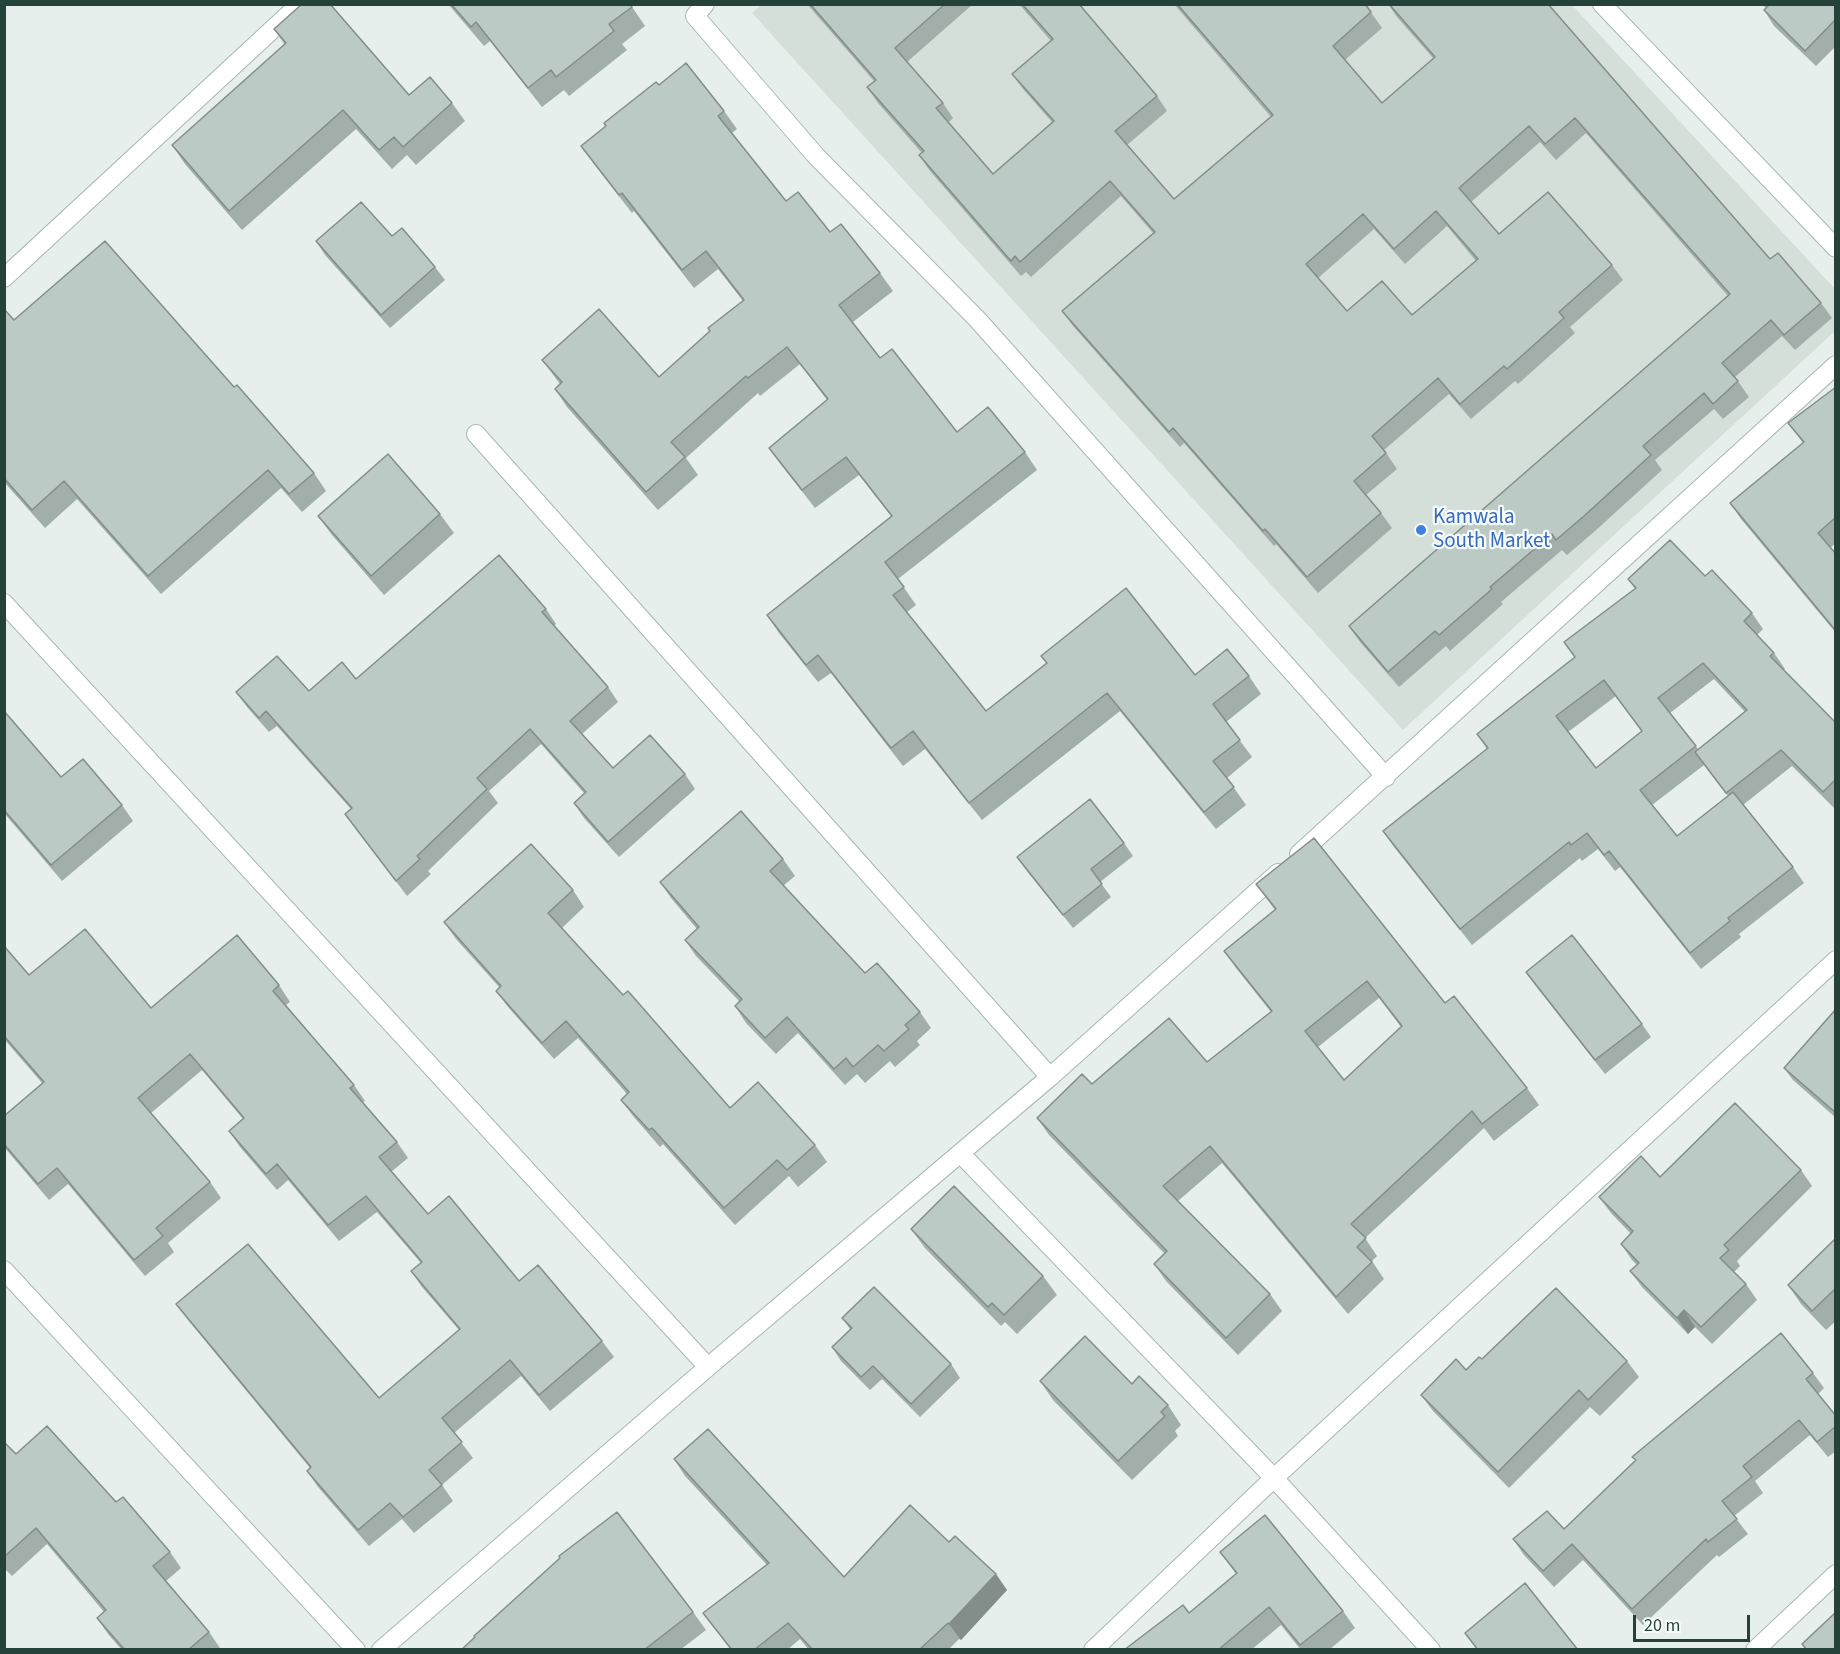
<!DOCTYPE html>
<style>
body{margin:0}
#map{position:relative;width:1840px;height:1654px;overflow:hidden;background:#e6efeb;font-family:"Source Sans 3",sans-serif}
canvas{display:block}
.frame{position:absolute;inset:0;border:6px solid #24423a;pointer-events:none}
.scale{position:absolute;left:1633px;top:1615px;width:117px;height:27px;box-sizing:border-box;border:3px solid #24423a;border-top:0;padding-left:8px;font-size:18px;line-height:21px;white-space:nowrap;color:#24423a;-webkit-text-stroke:4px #f7fbf9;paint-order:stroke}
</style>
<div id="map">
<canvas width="1840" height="1654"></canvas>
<div class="frame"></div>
<div class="scale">20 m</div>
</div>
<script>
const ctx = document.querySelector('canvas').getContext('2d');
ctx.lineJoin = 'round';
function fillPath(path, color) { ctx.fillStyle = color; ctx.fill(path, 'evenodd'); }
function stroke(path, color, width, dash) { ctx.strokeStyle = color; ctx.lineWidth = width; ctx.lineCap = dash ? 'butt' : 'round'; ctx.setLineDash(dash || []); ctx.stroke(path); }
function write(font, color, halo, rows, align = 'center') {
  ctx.font = font + ' "Source Sans 3",sans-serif'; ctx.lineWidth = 4.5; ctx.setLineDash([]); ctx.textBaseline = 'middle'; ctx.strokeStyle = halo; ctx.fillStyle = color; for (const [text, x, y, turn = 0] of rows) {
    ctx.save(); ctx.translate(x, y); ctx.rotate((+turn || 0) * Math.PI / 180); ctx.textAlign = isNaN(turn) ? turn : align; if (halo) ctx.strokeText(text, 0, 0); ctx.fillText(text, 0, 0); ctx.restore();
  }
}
const built = new Path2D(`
 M762,4L1572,5L1835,289V331L1403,730L752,13Z`);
const street = new Path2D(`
 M705,4L695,16L816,156L977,319L1386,777
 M1602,4L1836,248
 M4,278L300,4
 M476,434L1050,1077
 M4,603L708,1367
 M1299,854L1836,365
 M960,1153L1274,1478L1431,1650
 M4,1270L356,1650
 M381,1650L708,1367L1050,1077L1278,873
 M1093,1650L1274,1478L1836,960
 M1755,1650L1836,1574`);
const wall = new Path2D(`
 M448,4H630L645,26L622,44L627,50L569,96L564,90L542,107L490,41L484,46Z
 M807,4H973L907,62L943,103L953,118L948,123L993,174L1052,122L1023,89L1012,74L1051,41L1019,4H1079L1157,96L1167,111L1127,145L1174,199L1271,117L1174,4H1365L1382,28L1345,60L1382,103L1434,59L1397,17L1388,4H1548L1770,259L1821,303L1832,318L1795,350L1782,336L1735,377L1749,397L1723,419L1714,409L1655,460L1662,470L1595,531L1567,555L1562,550L1501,602L1503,604L1450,651L1446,646L1399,687L1360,642L1349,626L1728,296L1586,133L1556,160L1540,142L1471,202L1499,234L1612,265L1623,280L1570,327L1575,333L1518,384L1515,381L1471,419L1449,394L1384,450L1397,469L1366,495L1381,513L1392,528L1318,593L1276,544L1274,546L1184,443L1180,447L1073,326L1062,311L1153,233L1121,196L1031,277L1026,272L1021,276L930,171L919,155L922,153L878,103L867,87L874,81ZM1447,226L1476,261L1412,315L1347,311L1318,278L1374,229L1405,264Z
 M1762,4H1836V46L1816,66L1774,26L1764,10L1766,8Z
 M274,29L409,95L452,103L465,121L416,165L407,155L392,169L356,129L242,230L185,164L172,145L285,45Z
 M659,85L724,111L737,129L732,133L786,201L830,232L880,273L893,291L853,322L880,358L957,432L1025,452L1037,470L898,579L916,605L907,612L986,711L1046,663L1041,656L1195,675L1249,676L1261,694L1226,722L1252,757L1227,778L1246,805L1216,829L1120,711L982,820L925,749L903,766L831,673L818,682L779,633L767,615L891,516L859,475L815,508L782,466L769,448L827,400L800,364L760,396L758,393L686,458L698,475L658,510L567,407L555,389L560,384L542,360L659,377L743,301L718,269L694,288L634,211L632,213L594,164L581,146L606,126L604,123Z
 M392,236L435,267L445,280L390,328L325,255L316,241Z
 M4,309L14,320L234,387L314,473L326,491L302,512L281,488L161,594L77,499L45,528L4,482Z
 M1836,387V543L1830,548L1836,554V633L1741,519L1730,503L1803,443L1788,423Z
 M440,514L454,533L384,595L332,535L318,516Z
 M1705,576L1752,613L1763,629L1757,635L1774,653L1785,669L1783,670L1836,723V806L1834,808L1792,766L1743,805L1793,867L1804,883L1739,934L1741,937L1701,969L1620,867L1615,871L1598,849L1582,861L1580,858L1472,945L1394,847L1383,831L1487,749L1477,734L1575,657L1635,589L1628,579ZM1714,679L1745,712L1698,749L1670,713ZM1616,696L1642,731L1596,768L1568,732ZM1704,765L1728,796L1677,836L1652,805Z
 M546,609L556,624L554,626L608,687L618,702L582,734L613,768L685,774L695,789L619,857L584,818L574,803L584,793L541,744L489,791L498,803L428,871L431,874L407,896L345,814L351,809L277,726L269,732L247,707L236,692L309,691L356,679Z
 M4,711L61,777L122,805L133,821L62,881L4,813Z
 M1124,843L1133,856L1100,882L1111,897L1073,928L1026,870L1017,857Z
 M783,859L795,876L783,886L865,973L920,1012L931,1028L917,1041L920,1045L895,1067L890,1061L865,1083L857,1074L845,1085L798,1033L776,1054L746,1023L735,1006L740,1002L696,956L685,940L697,929L671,898L660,882Z
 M1256,884L1445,1003L1527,1088L1539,1105L1494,1141L1484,1128L1365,1238L1377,1256L1372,1261L1384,1279L1348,1314L1222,1163L1178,1201L1270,1294L1282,1311L1238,1355L1166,1281L1154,1264L1165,1254L1049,1135L1037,1118L1092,1084L1207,1062L1271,1012L1236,968L1224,951L1275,910ZM1379,998L1401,1027L1344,1080L1318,1047Z
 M573,890L584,907L562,928L623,995L730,1108L815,1145L827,1162L798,1187L789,1176L735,1225L663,1144L660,1147L633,1116L621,1100L627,1094L578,1038L554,1059L508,1007L496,991L500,988L456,939L444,922Z
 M4,946L29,975L151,1008L279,985L290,1002L286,1005L354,1085L365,1101L363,1102L397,1142L408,1158L391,1172L428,1214L602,1341L614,1357L550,1411L521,1376L454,1433L473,1458L442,1485L453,1501L414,1533L402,1519L369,1546L318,1487L307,1471L310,1468L188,1320L176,1304L379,1398L459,1330L422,1287L411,1271L421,1263L377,1212L339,1241L288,1180L277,1190L240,1147L229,1131L243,1119L202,1070L151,1113L210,1182L221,1198L168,1243L174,1252L145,1276L68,1184L49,1200L4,1147V1116L42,1083L4,1039Z
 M1526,972L1642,1024L1651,1037L1605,1074L1535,985Z
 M1836,1009V1118L1793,1080L1784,1068Z
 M1801,1170L1812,1186L1737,1261L1740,1266L1734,1272L1746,1284L1757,1300L1712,1344L1695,1327L1688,1334L1642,1287L1630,1271L1637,1265L1632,1260L1621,1244L1631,1234L1611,1213L1599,1197L1660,1177Z
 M911,1229L1043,1276L1057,1295L1017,1334L1005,1322L1001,1326L925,1248Z
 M1836,1238V1321L1826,1330L1801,1304L1788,1285Z
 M842,1318L951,1364L960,1378L920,1417L882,1379L870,1390L841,1361L832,1347L850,1329Z
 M1627,1361L1639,1377L1600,1416L1590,1407L1509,1488L1433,1411L1421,1395L1466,1370Z
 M1813,1373L1824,1388L1818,1394L1836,1416V1451L1828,1457L1810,1435L1755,1481L1763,1493L1734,1516L1748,1534L1719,1557L1717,1555L1643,1625L1583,1560L1554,1587L1524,1555L1513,1539L1564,1529Z
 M1040,1381L1132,1384L1168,1405L1181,1425L1175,1431L1178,1436L1132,1480L1053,1400Z
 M4,1442L16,1454L116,1502L170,1552L181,1568L166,1581L209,1632L220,1648L218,1650H122L108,1634L97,1618L104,1612L47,1544L12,1576L4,1568Z
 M674,1459L844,1577L949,1542L1007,1590L961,1640L959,1639L948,1650H809L800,1639L787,1650H731L703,1613L767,1565L685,1476Z
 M1220,1552L1343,1611L1355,1628L1329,1650H1301L1281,1625L1251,1650H1124L1189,1613L1236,1574Z
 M693,1612L706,1630L680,1650H461Z`);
const shadedWall = new Path2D(`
 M1684,1310L1695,1327L1688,1334L1677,1318Z
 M996,1574L1007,1590L961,1640L949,1624Z`);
const building = new Path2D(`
 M302,4H330L409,95L430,77L452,103L403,147L394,137L379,150L343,110L229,211L172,145L286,43L274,29Z
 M451,4H630L632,7L609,24L614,31L556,77L551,70L528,88L476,22L471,27Z
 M810,4H945L895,48L943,103L936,108L993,174L1054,121L1012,74L1053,39L1022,4H1079L1157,96L1115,131L1174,199L1273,115L1177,4H1365L1371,12L1333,46L1382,103L1435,57L1389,4H1548L1770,259L1778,253L1821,303L1784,335L1771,320L1722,363L1738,381L1713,404L1704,393L1643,446L1651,455L1584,516L1556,540L1552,534L1490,587L1492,589L1439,635L1435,631L1388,672L1349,626L1730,294L1575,118L1545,144L1529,126L1459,188L1499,234L1548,192L1612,265L1559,312L1564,318L1507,369L1504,366L1460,404L1438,378L1372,436L1386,453L1354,481L1381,513L1307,577L1265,529L1263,531L1173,428L1169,432L1062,311L1155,232L1110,181L1020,262L1015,256L1011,261L919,155L924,151L867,87L876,80ZM1436,211L1478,259L1412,315L1382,281L1347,311L1306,264L1363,214L1394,249Z
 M1767,4H1836V19L1805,51L1764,10L1768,6Z
 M686,63L724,111L718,116L786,201L798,192L830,232L841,224L880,273L839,305L880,358L892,349L957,432L988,407L1025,452L885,562L904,587L893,595L986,711L1047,663L1041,656L1126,588L1195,675L1227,649L1249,676L1213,704L1240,740L1213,761L1234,787L1204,812L1107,693L969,803L913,731L891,748L818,655L806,665L767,615L892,516L846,457L802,490L769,448L828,399L787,347L748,378L746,376L671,442L685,457L646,492L555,389L562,382L542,360L599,309L659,377L710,331L708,328L744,300L706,251L682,270L622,193L619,195L581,146L606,126L604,123L656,82L659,85Z
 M361,202L392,236L402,228L435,267L381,315L316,241Z
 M105,241L234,387L237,385L314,473L289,494L268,470L148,576L64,481L32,510L4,478V309L14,320Z
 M1836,387V517L1818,533L1836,554V631L1730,503L1804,442L1788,423Z
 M388,454L440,514L371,576L318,516Z
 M1670,540L1705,576L1712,570L1752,613L1744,621L1774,653L1770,656L1836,723V779L1823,792L1781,750L1726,793L1695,752L1747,710L1703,663L1658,698L1696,746L1640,790L1677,836L1733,792L1793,867L1728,918L1730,921L1690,953L1609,851L1604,855L1587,833L1571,845L1569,842L1460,929L1383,831L1488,748L1477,734L1575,657L1564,642L1636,588L1628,579ZM1604,680L1642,731L1596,768L1556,716Z
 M499,555L546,609L542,612L608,687L570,721L613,768L650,735L685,774L608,842L574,803L586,792L530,729L477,778L487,789L417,856L420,859L396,881L345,814L352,808L266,711L259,718L236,692L277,656L309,691L342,662L356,679Z
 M4,711L61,777L83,759L122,805L51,865L4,810Z
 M1090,799L1124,843L1091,869L1102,884L1063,915L1017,857Z
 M741,811L783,859L770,871L865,973L877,963L920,1012L905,1025L909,1029L884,1051L878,1045L853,1067L846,1058L834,1069L787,1017L765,1038L735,1006L742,999L685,940L699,927L660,882Z
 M1314,838L1445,1003L1454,996L1527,1088L1482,1124L1472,1111L1351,1224L1366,1238L1357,1247L1372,1262L1336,1297L1210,1146L1163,1186L1270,1294L1226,1338L1154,1264L1167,1251L1037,1118L1082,1074L1092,1084L1169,1018L1207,1062L1272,1011L1224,951L1276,909L1256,884ZM1367,981L1402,1026L1344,1080L1305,1031Z
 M531,844L573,890L548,913L623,995L628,991L730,1108L758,1082L815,1145L787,1170L777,1160L724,1208L652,1128L649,1130L621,1100L629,1092L566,1021L542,1043L496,991L501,986L444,922Z
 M85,929L151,1008L237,935L279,985L273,991L354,1085L350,1088L397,1142L379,1157L428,1214L449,1196L519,1281L538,1265L602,1341L539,1395L510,1360L442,1418L462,1442L429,1470L442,1485L403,1517L390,1503L358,1530L307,1471L311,1467L176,1304L248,1244L379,1398L460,1329L411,1271L422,1262L366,1196L328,1225L277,1164L266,1174L229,1131L244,1118L190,1054L138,1098L210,1182L156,1228L163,1236L134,1260L57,1168L38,1184L4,1144V1116L44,1082L4,1036V946L29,975Z
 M1572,935L1642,1024L1595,1060L1526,972Z
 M1836,1009V1113L1784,1068Z
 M1735,1103L1801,1170L1724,1245L1729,1250L1720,1258L1746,1284L1701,1327L1684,1310L1677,1318L1630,1271L1639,1263L1621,1244L1633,1231L1599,1197L1641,1156L1660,1177Z
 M954,1186L1043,1276L1004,1315L992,1303L988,1307L911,1229Z
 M1836,1238V1288L1812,1311L1788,1285Z
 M874,1287L951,1364L911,1404L873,1366L861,1377L832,1347L852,1328L842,1318Z
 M1556,1288L1627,1361L1588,1400L1579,1390L1498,1472L1421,1395L1456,1359L1466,1370L1479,1357L1482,1359Z
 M1781,1333L1813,1373L1806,1379L1836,1416V1426L1817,1442L1799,1420L1743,1466L1752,1477L1722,1501L1737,1519L1708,1542L1706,1539L1632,1609L1572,1544L1543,1571L1513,1539L1547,1511L1564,1529L1636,1460L1632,1457Z
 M1085,1336L1132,1384L1139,1376L1168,1405L1161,1412L1165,1416L1118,1461L1040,1381Z
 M47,1426L116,1502L123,1497L170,1552L153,1566L209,1632L188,1650H123L124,1649L97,1618L106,1610L36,1528L4,1557V1442L16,1454Z
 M708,1429L844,1577L910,1505L949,1542L955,1536L996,1574L949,1624L948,1623L919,1650H813L788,1623L754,1650H732L703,1613L769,1563L674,1459Z
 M617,1512L693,1612L644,1650H461L475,1637L474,1636L560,1558L559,1556Z
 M1265,1515L1343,1611L1300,1645L1269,1607L1218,1650H1124L1183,1605L1189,1613L1237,1573L1220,1552Z
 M1525,1583L1578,1650H1478L1465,1633Z
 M1836,1612V1650H1807L1802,1644Z`);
const markers = [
 [1421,530,6,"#3f7fe0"]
];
const shopNames = [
 ["Kamwala",1433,518],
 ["South Market",1433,542]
];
fillPath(built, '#d4dfda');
stroke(street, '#a8b8b2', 20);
stroke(street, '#fff', 18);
fillPath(wall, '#a1aea9');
fillPath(shadedWall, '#838d89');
fillPath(building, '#bbcac4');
stroke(building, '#838d89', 1.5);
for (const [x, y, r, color] of markers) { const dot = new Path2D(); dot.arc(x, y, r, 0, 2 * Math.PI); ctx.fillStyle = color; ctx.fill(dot); stroke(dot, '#f7fbf9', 2); }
write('21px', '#366cbe', '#f7fbf9', shopNames, 'left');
</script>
